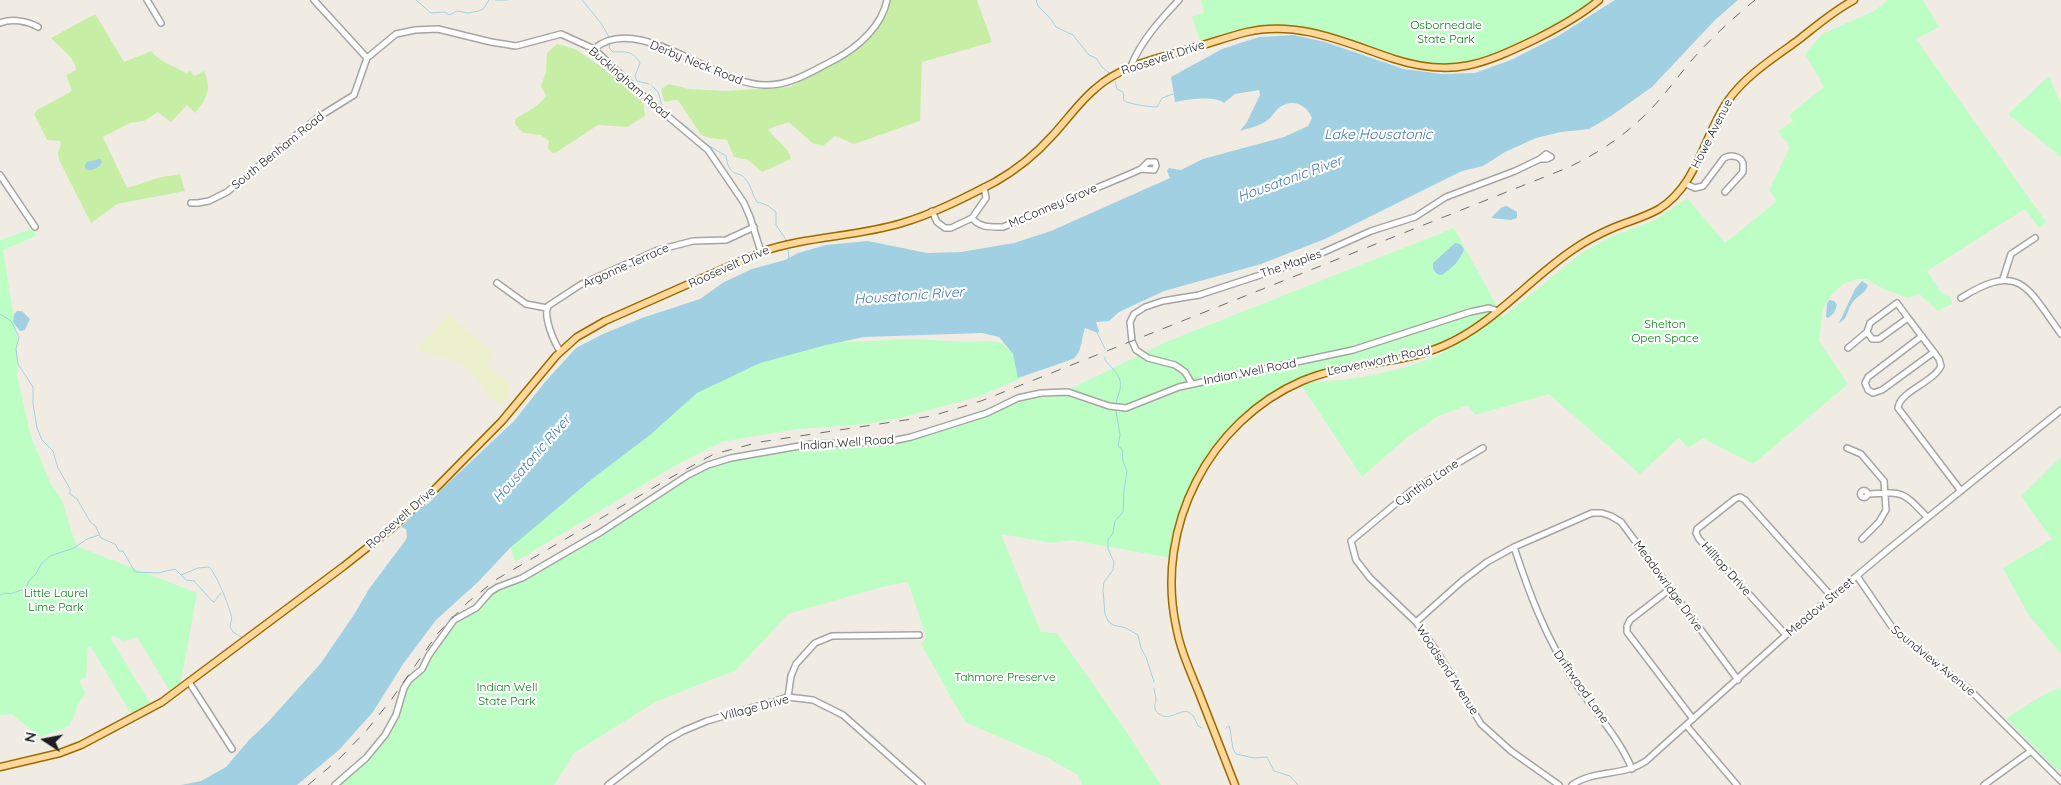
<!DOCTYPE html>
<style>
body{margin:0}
#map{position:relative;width:2061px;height:785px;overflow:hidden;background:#f0ece4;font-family:Quicksand,sans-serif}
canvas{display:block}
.north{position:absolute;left:20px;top:715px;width:50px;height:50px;-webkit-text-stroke:4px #fff;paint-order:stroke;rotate:281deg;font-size:14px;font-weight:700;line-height:20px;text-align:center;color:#1e1e1e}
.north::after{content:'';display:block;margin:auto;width:18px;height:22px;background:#1e1e1e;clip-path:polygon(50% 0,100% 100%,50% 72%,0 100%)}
</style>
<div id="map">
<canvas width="2061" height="785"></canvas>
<div class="north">N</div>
</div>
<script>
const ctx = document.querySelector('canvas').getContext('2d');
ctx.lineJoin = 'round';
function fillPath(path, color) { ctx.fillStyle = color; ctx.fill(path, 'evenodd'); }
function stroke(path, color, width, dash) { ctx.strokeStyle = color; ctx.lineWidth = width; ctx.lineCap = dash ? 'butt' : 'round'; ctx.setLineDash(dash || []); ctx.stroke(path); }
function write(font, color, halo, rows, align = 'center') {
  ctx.font = font + ' Quicksand,sans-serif'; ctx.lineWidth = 4.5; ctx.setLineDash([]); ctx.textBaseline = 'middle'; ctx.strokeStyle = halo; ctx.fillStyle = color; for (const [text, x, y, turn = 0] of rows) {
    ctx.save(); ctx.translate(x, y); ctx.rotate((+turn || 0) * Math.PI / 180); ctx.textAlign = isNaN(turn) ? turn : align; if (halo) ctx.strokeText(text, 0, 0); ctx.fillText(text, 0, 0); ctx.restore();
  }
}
const farmland = new Path2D(`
 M448,315L493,352L487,366L510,383L506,403L498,404L483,391L479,381L460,362L415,349Z`);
const grass = new Path2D(`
 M890,0H977L992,42L922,62L920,121L854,144L835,136L823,146L812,143L789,122L768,129C776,141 788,146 791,159L762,172L748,160L734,157L727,140L710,138L701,135L678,100C673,99 670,103 664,101L661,89L669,84L689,89L727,91L790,87L850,54L881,22Z
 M95,14L124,62L151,51C159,62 175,66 186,73L190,71L195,76L204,71C212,89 207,99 195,113L187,105L171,122L158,112L144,121L130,123L103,137L127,188L161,177L180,174L185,191L117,204L91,223L59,160L58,153L61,144L60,141L47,140L34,114L37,110L72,91L66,75L76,70C76,58 59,47 51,38Z
 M557,44L575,49L615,76L643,102L645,116L627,127L598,125L557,152L552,153L548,148L549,141L541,135L523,133L515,124V119C526,112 540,106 546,95L541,86L546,72L547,53Z`);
const park = new Path2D(`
 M1201,0H1592L1572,16L1513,47L1467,62L1438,66L1416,63L1290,26L1275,25L1200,41L1192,17L1204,12Z
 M1888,0H1923L1939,27L1916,39L2046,222L2039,228L2025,209L1927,271L1942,294L1950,297L1952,304L1938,311L1919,294L1908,298L1884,289L1866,279H1857L1843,284L1830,296L1823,309L1819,341L1848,384L1753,464L1703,438L1688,448L1679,438L1640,474L1549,394L1475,415L1468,405L1438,416L1405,439L1362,477L1299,382C1316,381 1333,382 1349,379C1378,375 1435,363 1455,344L1444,349L1363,366L1324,369L1281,387L1249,409L1221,439L1196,473L1180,514L1171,558L1071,540L1052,543L1001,534L1041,632L1057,633L1126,731L1161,785H1082L1078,775L1048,758L965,722L921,644L926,637L908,582L882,587L788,614L736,670L655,702L574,753L554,785H334L372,752L393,720L402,697L448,628L496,587L505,582L530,572L716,461L836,441H875L901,438L940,424L1016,399L1066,391L1166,342L1454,228L1503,317L1580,254L1610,237L1653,221L1687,198L1725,243L1777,201L1769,190L1790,147L1778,131L1793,121L1789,115L1824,87L1805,54L1822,34L1874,11Z
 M2049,76L2061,104V157L2008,114Z
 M32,229L36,236L3,250L17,338V374L31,437L51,484L62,500L76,546L197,593L181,682L169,690L137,637L124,641L113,635L111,639L150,703L131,714L91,647H88L86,677L79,681L86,693L77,705L74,717L69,726L41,737L11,714L0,715V240Z
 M912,339L967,342L994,341L1002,343L1016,358L1019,370V379L977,397L900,418L868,424L797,429L721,442L676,465L515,562L510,544L705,380L823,343Z
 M2061,457V654L2028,614L2003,568L2052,539L2021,496Z
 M2061,687V770L2058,771L2006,718L2040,697Z`);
const water = new Path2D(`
 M1615,0H1738L1715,20L1652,87L1611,116L1589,129L1561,132L1536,138L1505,152L1483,166L1462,171L1325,239L1261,264L1164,291L1119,312L1109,321L1096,322L1099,331L1098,333L1085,328C1081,338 1083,351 1073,359L1018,378L1013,354L999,337L982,333L864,337L826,345L760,363L697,393L650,435L592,479L510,548L478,582L436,620L403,664L373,712L339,750L297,785H181L201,781L226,767L249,740L268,722L321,663L355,613L369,589L405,541L407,537L406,529L401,527L420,508L429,503L444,487L514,421L545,382L576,348L603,334L642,318L700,299L724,282L752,269L785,260L798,253L826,245L868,241L927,253L961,252L1014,243L1051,231L1170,178L1167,171L1169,168L1181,170L1203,159L1284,137L1308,126L1312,118C1307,105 1293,98 1280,107C1273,112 1273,118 1263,123C1256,127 1248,128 1240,131L1247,122L1260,95L1259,90L1235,94L1224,103C1214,95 1187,100 1175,102L1171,77L1222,49L1259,37L1294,35L1325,42L1404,69L1442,74L1475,73L1511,60L1558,36Z
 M100,159L102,162C101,167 90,172 85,169V165L87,162Z
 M1507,206L1517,212V218L1511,220L1491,218L1502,207Z
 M1455,243L1460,244L1464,249C1461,260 1451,269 1442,275C1435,275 1432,269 1433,263Z
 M1862,281L1868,285C1866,293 1857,296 1852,303C1847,310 1848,319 1839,323L1855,289Z
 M1829,300L1834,301L1837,305L1834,313L1828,318L1826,317L1827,304Z
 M17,311H22L30,319L25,330L20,331L13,322L14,314Z`);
const stream = new Path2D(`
 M416,0L431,13L445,12L449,15L457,11L468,13L479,11L484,8L489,0
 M495,0H508
 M582,0L601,23L609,37
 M1036,0L1038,6L1050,18L1056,27L1073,35L1089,55L1096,58L1102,67L1109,73
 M610,42L609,48L613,52C626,52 632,50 640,63L635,76L637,81L649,84
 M1115,81L1117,89L1123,92L1124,101C1130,104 1149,107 1157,107L1162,98L1173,94
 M652,86L658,92L663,109
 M673,118C685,123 693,133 702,141C710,147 718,151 726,156C730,182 739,166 749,184C752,190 753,196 757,202L767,205L776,212V225L787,241
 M788,248L789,259
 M0,314L11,321L19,337L16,349L18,364L33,387V404L37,428L42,440L53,451L58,468L70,489V494L77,499L91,523L95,525L101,538L115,544L119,551H123L135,572L158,573L175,569L181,575L198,568L209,567C216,573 229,606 231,615C233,619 230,623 230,627L233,632L241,637
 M1097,332L1105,349
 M1105,357V360C1112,369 1123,376 1120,389C1119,395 1116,399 1116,406
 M1116,410L1120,435L1118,446L1122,449L1123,461L1127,471L1124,490L1123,512L1115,521L1113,533L1108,540V549L1114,562L1113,570L1104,582L1103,590L1105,614L1108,621L1113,625L1126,628L1138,635L1141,648L1146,657L1154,682
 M181,575L186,580L194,581L212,601L214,602L221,593
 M0,595L6,593L10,594L25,589L29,581L36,574L41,564L50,556L74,548L87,539L99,535
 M1154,688C1154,693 1156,695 1156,700C1156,705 1154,702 1155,708C1155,711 1157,712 1159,714C1175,725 1187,695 1198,726L1202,728
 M1226,728L1229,726L1230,729L1233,749L1236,754L1254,758L1267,757L1274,771L1290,776L1298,785`);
const minor = new Path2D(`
 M147,0L161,23
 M314,0L367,58
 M0,23C12,18 27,21 38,27
 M594,49C636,11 716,85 765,85C791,86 814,70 836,59C858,47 882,26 887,0
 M1131,66C1141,41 1160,20 1179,0
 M0,175L35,227
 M1686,184L1695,188L1703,186L1724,158C1730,155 1740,155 1743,163V172L1725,192
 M984,187L986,198L972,218C980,228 990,227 1003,227L1130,174L1141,169L1154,170L1156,166L1155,162H1148L1141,169
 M191,203H198L209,201L227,192L317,118L354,95L367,58L396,34L415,30L438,29L491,42L516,46L561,34L594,49L639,92L708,150L744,203L750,217L761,252
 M932,211L937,222L945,228H951L972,218
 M2003,279L2011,254L2035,238
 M497,283L526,304L547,308
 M1961,298C2020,261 2027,287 2061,334
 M1897,303L1908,318L1879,339H1872L1867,332L1870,323Z
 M1908,318L1939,359L1941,366C1934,382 1899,392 1898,408L1961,491
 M1922,336L1868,377L1865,383L1868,390L1873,393L1882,390L1934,352
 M1848,348L1867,332
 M560,351C554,342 543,317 548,306L580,285L658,250L693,241L726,240L754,227
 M1192,384L1185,372L1175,365L1148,358L1136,350L1132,341L1130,322L1134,314L1145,307L1163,301L1199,295L1306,260L1371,231L1415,217L1446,197L1515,171L1540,159H1547L1551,157L1546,154L1540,159
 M1483,448L1411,491L1351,541L1356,560L1370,578L1416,622L1436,650L1481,724L1511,751L1559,785
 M1847,448L1861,454L1884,481L1886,510L1879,522L1862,539
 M1860.5 494a3.5 3.5 0 1 1 7 0a3.5 3.5 0 1 1-7 0Z
 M1868,494C1905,492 1902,491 1927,517
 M1514,547C1529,593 1546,638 1573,679C1592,710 1618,735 1632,769
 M1857,576L1896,633L1969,689L2061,781
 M1670,589L1630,620L1627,626V632L1693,719
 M1416,622L1462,581L1487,562L1514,547L1592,513H1602L1611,516L1621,522L1738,680
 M1786,635L1699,539L1696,533L1697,529L1735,499L1740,497L1745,500L1832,597
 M189,682L232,749
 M788,697L791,676L796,664L815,643L832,636L919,635
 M1686,725L1737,785
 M335,785L366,758L385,735L396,715L404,688L409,680L422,669L429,655L454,620L476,608L490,592L498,587L522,578L601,532L688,475L708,465L731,458L811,444L887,442L911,437L987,413L1018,398L1041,393L1068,392L1109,406L1126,408L1179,387L1353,350L1470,312L1489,308L1498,311
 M608,785L667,740L683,731L707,721L788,697L813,700L843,715L922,785
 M1572,785C1595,769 1623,777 1646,761L1786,635L1890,548L2061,410
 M1984,785L2031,751`);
const major = new Path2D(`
 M0,767L60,753L81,745L162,702L344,566L392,528L435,489L502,421L556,356L577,337L605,321L761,252C807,236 856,237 902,223C933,214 966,197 995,182C1016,170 1036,154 1052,136C1067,120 1079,102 1096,88C1122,65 1157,59 1189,49C1208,44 1227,37 1247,32C1299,20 1346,43 1394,59C1453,78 1484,64 1536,39C1558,28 1580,16 1599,0
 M1235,785C1223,754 1211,723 1199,693C1190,671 1180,649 1176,626C1155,527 1209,421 1302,381C1347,362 1399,365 1443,346C1494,324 1529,279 1574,249C1587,240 1601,233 1615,227C1630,221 1645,217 1659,209C1697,185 1703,138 1727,102C1744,77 1772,59 1797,41C1815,27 1833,11 1854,0`);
const rail = new Path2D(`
 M308,785L339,759L366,731L391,700L438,633L468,602L497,579L670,478L714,454L760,442L932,416L981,401L1567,168C1595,155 1621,138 1643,117C1661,100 1675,80 1691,61C1710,39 1732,19 1755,0`);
const parkNames = [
 ["Osbornedale",1446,25],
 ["State Park",1446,39],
 ["Shelton",1665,324],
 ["Open Space",1665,338],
 ["Little Laurel",56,593],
 ["Lime Park",56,607],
 ["Tahmore Preserve",1005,677],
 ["Indian Well",507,687],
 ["State Park",507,701]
];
const streetNames = [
 ["Roosevelt Drive",1163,58,-18],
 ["Derby Neck Road",696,63,22],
 ["Buckingham Road",629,83,41],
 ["Howe Avenue",1712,134,-63],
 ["South Benham Road",278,151,-39],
 ["McConney Grove",1053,206,-23],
 ["The Maples",1291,264,-19],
 ["Argonne Terrace",626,266,-24],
 ["Roosevelt Drive",729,267,-24],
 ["Leavenworth Road",1379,361,-12],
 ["Indian Well Road",1250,372,-11],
 ["Indian Well Road",847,443,-4],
 ["Cynthia Lane",1427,483,-34],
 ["Roosevelt Drive",401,518,-41],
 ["Hilltop Drive",1726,569,48],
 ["Meadowridge Drive",1668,586,54],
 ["Meadow Street",1820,607,-40],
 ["Soundview Avenue",1933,661,39],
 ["Woodsend Avenue",1447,670,57],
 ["Driftwood Lane",1581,687,55],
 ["Village Drive",755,708,-15]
];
const waterNames = [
 ["Lake Housatonic",1378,135],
 ["Housatonic River",1290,179,-20],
 ["Housatonic River",909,296,-4],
 ["Housatonic River",532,459,-49]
];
fillPath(farmland, '#edf0cd');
fillPath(grass, '#c6efa5');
fillPath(park, '#bdfec5');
fillPath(water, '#a0d0e1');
stroke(stream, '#a0d0e1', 1);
stroke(minor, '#a5a5a5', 8);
stroke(major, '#996c00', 9);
stroke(minor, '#fff', 5);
stroke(major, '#ffd79a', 6);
stroke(rail, '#6c6c6c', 1, [10, 10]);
write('12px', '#028612', '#fff', parkNames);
write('12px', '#1e1e1e', '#fff', streetNames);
write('italic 14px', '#4378b6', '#fff', waterNames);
</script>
